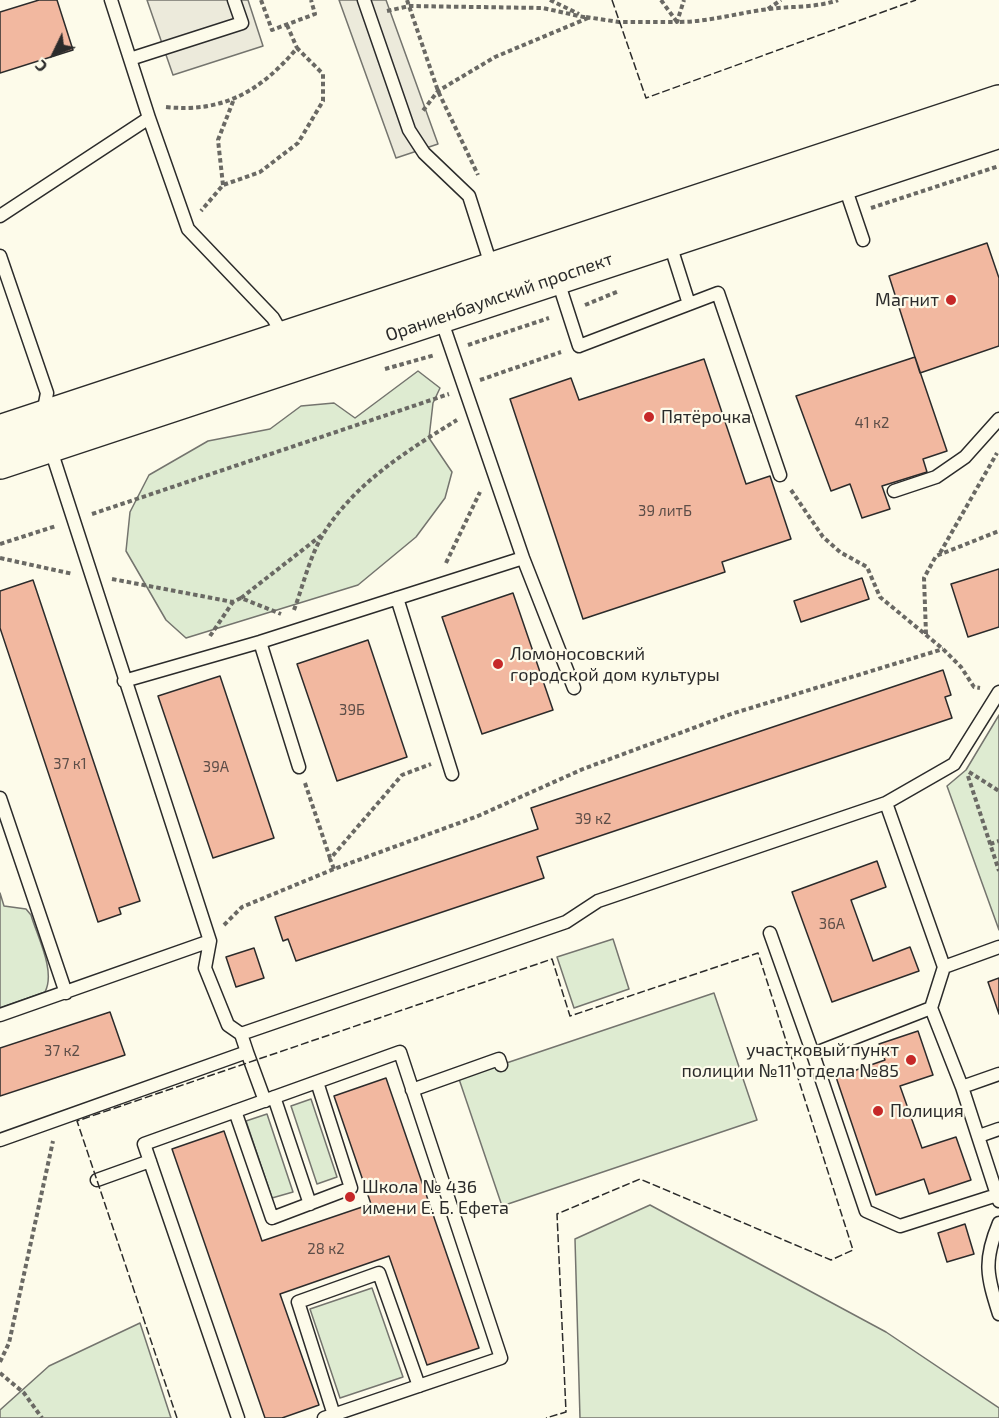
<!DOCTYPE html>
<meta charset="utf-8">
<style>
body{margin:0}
#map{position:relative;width:999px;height:1418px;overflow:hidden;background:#fdfbea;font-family:"Exo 2",sans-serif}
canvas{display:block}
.north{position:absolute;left:24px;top:24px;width:60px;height:60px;-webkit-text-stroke:4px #fdfbea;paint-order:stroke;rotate:227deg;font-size:16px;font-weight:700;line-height:24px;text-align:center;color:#2b2b2b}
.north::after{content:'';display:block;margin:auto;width:21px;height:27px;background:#2b2b2b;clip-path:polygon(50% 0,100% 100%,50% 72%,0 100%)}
</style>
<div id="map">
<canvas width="999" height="1418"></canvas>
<div class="north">С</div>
</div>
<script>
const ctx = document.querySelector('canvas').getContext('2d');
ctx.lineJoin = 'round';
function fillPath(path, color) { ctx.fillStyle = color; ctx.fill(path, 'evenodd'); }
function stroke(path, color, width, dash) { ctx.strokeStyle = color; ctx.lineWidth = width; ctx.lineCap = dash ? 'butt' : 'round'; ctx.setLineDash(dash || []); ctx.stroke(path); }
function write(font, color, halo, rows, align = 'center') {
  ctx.font = font + ' "Exo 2",sans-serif'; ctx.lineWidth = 4.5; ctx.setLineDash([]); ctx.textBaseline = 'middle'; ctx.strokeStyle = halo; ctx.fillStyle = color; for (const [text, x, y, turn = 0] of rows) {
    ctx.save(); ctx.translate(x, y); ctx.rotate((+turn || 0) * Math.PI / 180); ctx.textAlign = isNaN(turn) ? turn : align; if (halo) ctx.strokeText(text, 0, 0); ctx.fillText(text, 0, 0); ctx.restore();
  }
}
const green = new Path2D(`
 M418,371L440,388L433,403L429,438L452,472L445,498L416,537L358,585L186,638L166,620L126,551L130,512L149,475L208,441L270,429L301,406L334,403L355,418Z
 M999,715V930L947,786L966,770Z
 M0,893L4,906L26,909L31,915C37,936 56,971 45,992L0,1008Z
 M613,939L629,989L574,1008L557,957Z
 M714,993L757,1120L502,1206L459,1079Z
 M311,1099L337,1177L317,1184L291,1106Z
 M267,1114L293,1192L272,1198L246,1121Z
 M650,1205L886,1332L999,1408V1418H580L575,1239Z
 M372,1288L403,1377L340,1398L310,1309Z
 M140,1323L171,1418H0V1410L49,1366Z`);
const parking = new Path2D(`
 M147,0H248L263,46L173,75Z
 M339,0H386L438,144L396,158Z`);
const building = new Path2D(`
 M39,0H57L73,50L0,73V12Z
 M987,243L999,278V346L920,373L889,276Z
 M915,357L947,451L923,459L927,472L882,486L890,509L862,518L850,484L831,491L796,396Z
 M704,359L746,484L770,476L791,539L722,562L725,572L583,619L510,399L571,378L579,400Z
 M999,569V627L968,637L951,584Z
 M862,578L869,599L801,622L794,601Z
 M33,580L140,901L119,908L121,914L98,922L0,628V591Z
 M513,593L553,710L482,734L442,617Z
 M368,640L407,757L337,781L297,664Z
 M943,670L951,695L945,697L952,718L537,857L544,878L296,961L288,939L283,941L275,917L538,829L531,808Z
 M220,676L274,838L213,858L158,696Z
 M877,861L886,887L851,900L873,961L910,947L919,971L832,1002L792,892Z
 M254,948L264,978L236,987L226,957Z
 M999,978V1014L988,982Z
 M110,1012L125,1055L0,1096V1048Z
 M918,1031L933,1075L900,1086L922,1148L956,1137L971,1180L929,1194L924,1179L876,1195L836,1077L885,1060L879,1044Z
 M386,1078L479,1348L427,1365L389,1256L280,1294L319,1405L282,1418H265L172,1149L224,1131L262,1241L371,1204L334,1096Z
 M965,1224L974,1254L947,1262L938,1233Z`);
const path = new Path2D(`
 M261,0L272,30L315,14L311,0
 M407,0L438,91L478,175
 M550,0L579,14
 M661,0L677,22C709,22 737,13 769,9C792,6 816,8 838,0
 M768,9L781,0
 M387,11L409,6L543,8L588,18L495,57L438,91L422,112
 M586,17L619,22H677L684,0
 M287,25L297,48
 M166,107C223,113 261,91 297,48L323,74V101L298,143L260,172L223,185L201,211
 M223,185L218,140L234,99
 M871,208L999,166
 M585,305L619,291
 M468,345L549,318
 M385,369L435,355
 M480,380L561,352
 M791,490L823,537L840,552L867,567L880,597L943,649L961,667L974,687L980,688
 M92,514L449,394
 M0,544L56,526
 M940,553L997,453
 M0,558L73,574
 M446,563L480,492
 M112,579L233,602L241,598L281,614
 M241,598L323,534
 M294,610C303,586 310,555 324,533C355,483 408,450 457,420
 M926,634L924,578L936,556L999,531
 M210,636L233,602
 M969,772L999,791
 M968,776L999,871
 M305,783L330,858
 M990,844L999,841
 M334,869L330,859L402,775L431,764
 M224,925L242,907L334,869L478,816L583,769L731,714L943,649
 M0,1362L9,1343L53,1141
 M0,1373L24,1393L42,1418`);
const service = new Path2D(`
 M364,0L409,130L424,153L469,196L492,268
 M130,59L242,23L234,0
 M149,118L188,229L273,318L284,337
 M844,184L863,240
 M0,216L149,118L111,0
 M669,241L689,304
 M0,256L47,393L43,414
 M557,278L579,346L718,293L780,475
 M440,316L523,558L574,688
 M50,447L210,941L205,968L228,1025L241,1034L566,922L598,901L886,803L954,764L999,692
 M894,491L936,477L965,457L999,419
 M397,598L452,774
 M260,642L299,767
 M124,681L260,642L523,558
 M0,798L66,993
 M886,803L944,967
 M770,933L813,1054
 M999,947L944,967L931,1008L962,1087L999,1201
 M931,1008L813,1054L866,1211L900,1226L997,1195
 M0,1015L210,941
 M247,1052L265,1101
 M962,1087L999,1074
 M412,1090L499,1059L501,1065
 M274,1097L310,1204
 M235,1111L272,1218L351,1188L317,1082
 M979,1136L999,1129
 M0,1140L247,1052L241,1034
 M97,1180L150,1161
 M999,1223C983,1261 987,1276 999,1314
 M334,1415L298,1302L379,1273L419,1386
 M238,1418L144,1144L400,1052L501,1358L324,1418`);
const secondary = new Path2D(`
 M0,432L999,102
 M0,462L999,131`);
const fence = new Path2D(`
 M612,0L646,98L916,0
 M177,1418L77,1121L552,959L570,1016L758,953L853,1250L831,1260L640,1179L557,1214L566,1412L546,1418`);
const markers = [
 [951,300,6,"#c62828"],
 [649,417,6,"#c62828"],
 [498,664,6,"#c62828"],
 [911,1060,6,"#c62828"],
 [878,1111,6,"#c62828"],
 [350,1197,6,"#c62828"]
];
const numberNames = [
 ["41 к2",872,423],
 ["39 литБ",665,511],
 ["39Б",352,710],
 ["37 к1",70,764],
 ["39А",216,767],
 ["39 к2",593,819],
 ["36А",832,924],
 ["37 к2",62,1051],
 ["28 к2",326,1249]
];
const streetNames = [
 ["Ораниенбаумский проспект",499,297,-19]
];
const poiNames = [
 ["Магнит",939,300,"right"],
 ["Пятёрочка",661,417],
 ["Ломоносовский",510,654],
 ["городской дом культуры",510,675],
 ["участковый пункт",899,1050,"right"],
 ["полиции №11 отдела №85",899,1071,"right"],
 ["Полиция",890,1111],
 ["Школа № 436",362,1187],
 ["имени Е. Б. Ефета",362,1208]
];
fillPath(green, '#deebd1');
stroke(green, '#74746e', 1.5);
fillPath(parking, '#eceadb');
stroke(parking, '#74746e', 1.5);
fillPath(building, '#f2b8a0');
stroke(building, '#2b2b2b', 1.5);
stroke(service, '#2b2b2b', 15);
stroke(secondary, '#2b2b2b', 36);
stroke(path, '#6a6964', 4, [4.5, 3]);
stroke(service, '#fdfbea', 12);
stroke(secondary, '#fdfbea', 33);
stroke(fence, '#2b2b2b', 1.5, [8, 3]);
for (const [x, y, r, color] of markers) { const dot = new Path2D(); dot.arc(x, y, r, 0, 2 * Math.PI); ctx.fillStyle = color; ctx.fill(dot); stroke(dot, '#fdfbea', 2); }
write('15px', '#5d4e48', null, numberNames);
write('18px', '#2b2b2b', '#fdfbea', streetNames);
write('18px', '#2b2b2b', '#fdfbea', poiNames, 'left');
</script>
